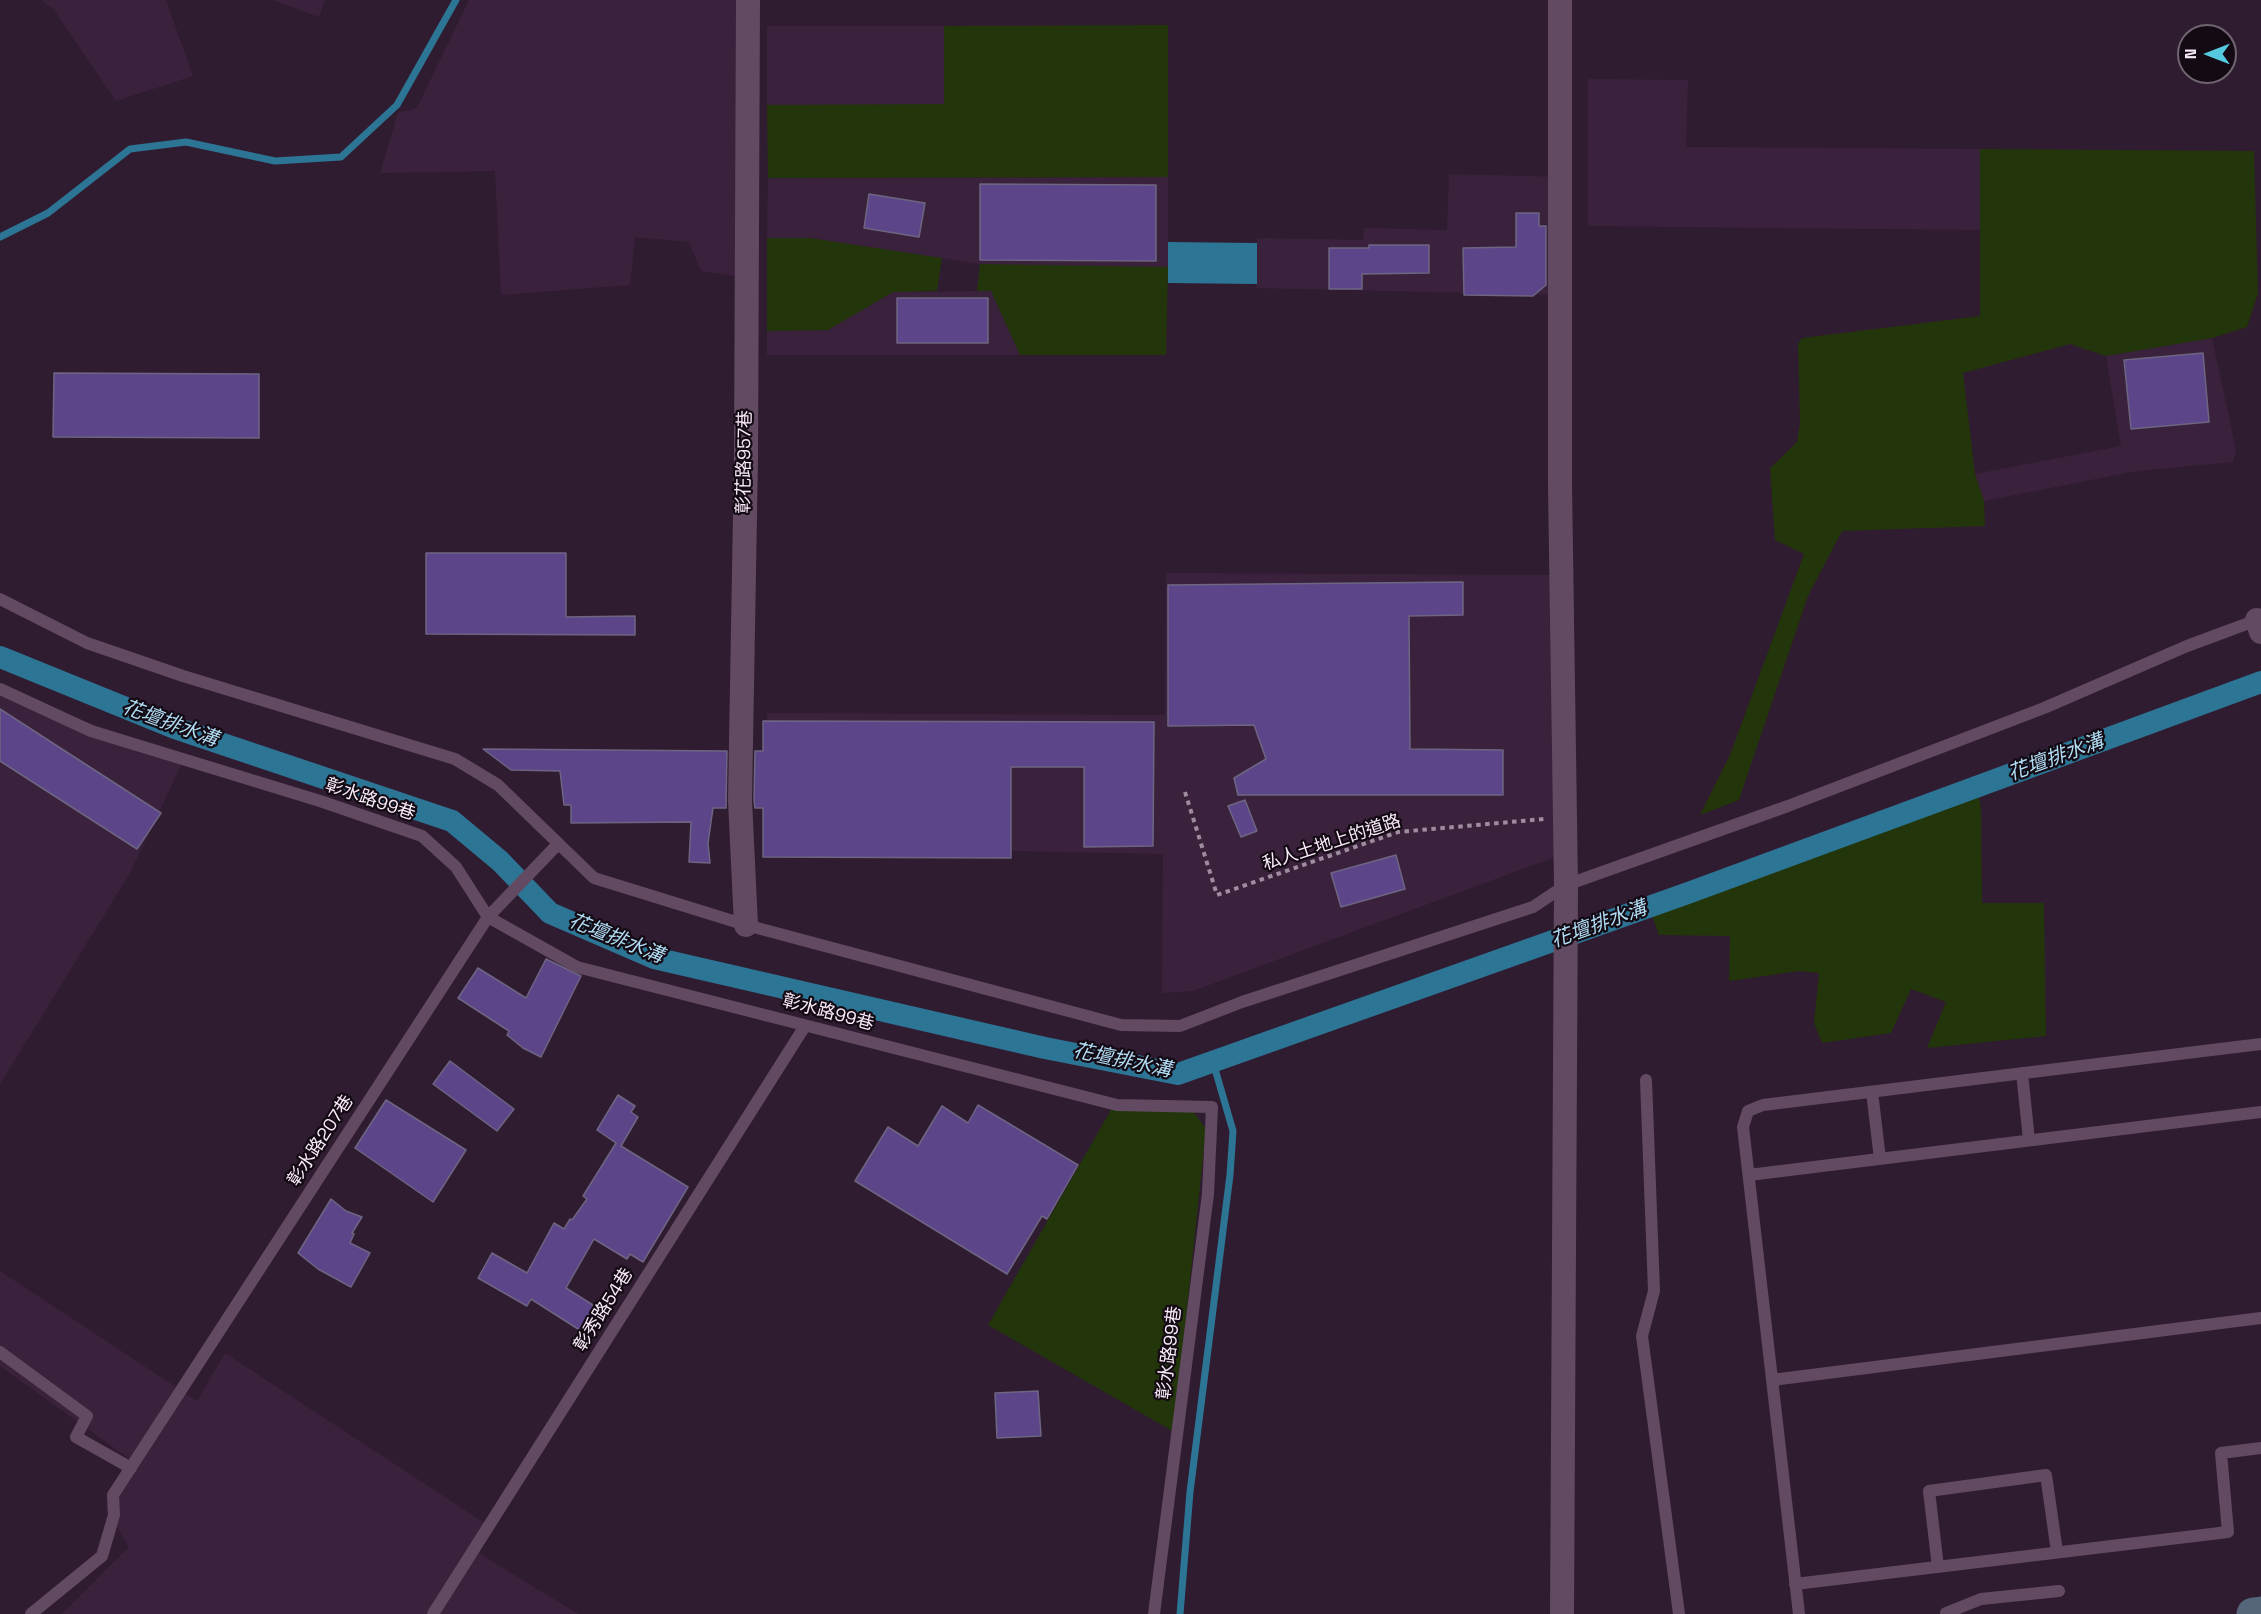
<!DOCTYPE html>
<meta charset="utf-8">
<style>
body{margin:0}
#map{position:relative;width:2261px;height:1614px;overflow:hidden;background:#301c31;font-family:"Space Grotesk",sans-serif}
canvas{display:block}
.north{position:absolute;left:2177px;top:24px;width:60px;height:60px;box-sizing:border-box;background:#130a13;border:2px solid #6f646f;border-radius:50%;rotate:270deg;font-size:16px;font-weight:700;line-height:24px;text-align:center;color:#f9ebf9}
.north::after{content:'';display:block;margin:auto;width:21px;height:27px;background:#55cadf;clip-path:polygon(50% 0,100% 100%,50% 72%,0 100%)}
</style>
<div id="map">
<canvas width="2261" height="1614"></canvas>
<div class="north">N</div>
</div>
<script>
const ctx = document.querySelector('canvas').getContext('2d');
ctx.lineJoin = 'round';
function fillPath(path, color) { ctx.fillStyle = color; ctx.fill(path, 'evenodd'); }
function stroke(path, color, width, dash) { ctx.strokeStyle = color; ctx.lineWidth = width; ctx.lineCap = dash ? 'butt' : 'round'; ctx.setLineDash(dash || []); ctx.stroke(path); }
function write(font, color, halo, rows, align = 'center') {
  ctx.font = font + ' "Space Grotesk","Noto Sans TC",sans-serif'; ctx.lineWidth = 4.5; ctx.setLineDash([]); ctx.textBaseline = 'middle'; ctx.strokeStyle = halo; ctx.fillStyle = color; for (const [text, x, y, turn = 0] of rows) {
    ctx.save(); ctx.translate(x, y); ctx.rotate((+turn || 0) * Math.PI / 180); ctx.textAlign = isNaN(turn) ? turn : align; if (halo) ctx.strokeText(text, 0, 0); ctx.fillText(text, 0, 0); ctx.restore();
  }
}
const built = new Path2D(`
 M41,0H166L193,76L116,101L54,10Z
 M273,0H325L319,17Z
 M469,0H744L743,277L701,271L689,242L635,237L630,285L501,295L495,171L380,173L398,113L417,108Z
 M767,26H944V104L767,105Z
 M1588,79L1688,80L1686,147L1980,149V230L1588,226Z
 M1449,174L1563,177L1562,295L1256,288L1257,238L1363,240L1364,228L1447,230Z
 M1168,177V267L980,264L810,238H767L768,178Z
 M991,291L1020,355H767V331L828,330L893,292Z
 M2212,338L2236,450L2233,462L2137,471L1984,501L1975,474L2121,446L2106,356Z
 M1166,573L1559,575L1555,857L1193,991L1162,993L1163,854L767,846V713L1165,715Z
 M0,689L26,702L186,755L130,873L0,1084Z
 M0,1271L197,1401L225,1353L486,1524L472,1549L578,1614H62L129,1547L106,1508L131,1460L0,1366Z`);
const green = new Path2D(`
 M1168,25V177L768,178L767,105L944,104V26Z
 M1980,149L2254,151L2258,293L2247,327L2212,338L2106,356L2070,344L1963,373L1975,474L1984,501L1985,526L1842,531L1808,596L1739,800L1700,815L1730,755L1804,554L1775,540L1770,468L1797,442L1800,423L1798,344L1802,338L1980,316Z
 M767,238H810L942,258L937,291L893,292L828,330L767,331Z
 M980,264L1168,267L1166,355H1020L991,291H977Z
 M1976,777L1981,809L1982,903H2044L2046,1036L1927,1048L1946,1002L1911,989L1891,1033L1822,1043L1814,1023L1819,973L1799,971L1729,981L1730,936L1659,935L1648,904Z
 M1116,1101L1193,1111L1206,1129L1174,1432L988,1325Z`);
const water = new Path2D(`
 M1168,242L1257,243V284L1168,283Z`);
const stream = new Path2D(`
 M0,237L48,213L130,149L186,142L275,161L341,157L397,105L456,0
 M1180,1614L1190,1492L1230,1175L1233,1131L1213,1062`);
const canal = new Path2D(`
 M0,657L175,728L452,821L500,861L550,913L654,958L1045,1048L1178,1074L1688,893L2261,682`);
const building = new Path2D(`
 M980,184L1156,185V261L980,260Z
 M869,194L925,203L919,237L864,228Z
 M1516,213H1539V226H1546V285L1533,296L1464,295L1463,248L1516,247Z
 M1369,245H1429V273L1362,274V289H1329V248H1369Z
 M897,298H988V343H897Z
 M2203,353L2209,422L2131,429L2124,360Z
 M54,373L259,374V438L53,437Z
 M426,553H566V617L635,616V635L426,634Z
 M1463,582V615L1409,616L1410,749L1503,750V795H1238L1234,778L1266,759L1254,725L1168,726V585Z
 M0,709L161,813L137,849L0,761Z
 M763,721L1154,722L1153,846L1084,847V767H1011V858L763,857V808H755L754,800L755,751H763Z
 M483,749L727,751L726,808H713L708,843L710,863L689,862L691,822L571,823V805H564L560,771L511,770Z
 M1245,800L1257,831L1241,837L1228,806Z
 M1396,855L1405,889L1341,907L1331,873Z
 M546,959L581,976L541,1057L523,1048L507,1035L509,1031L458,998L478,968L526,998Z
 M450,1061L514,1109L497,1131L433,1084Z
 M618,1095L635,1106L631,1112L638,1117L621,1146L688,1187L643,1262L630,1254L627,1259L594,1239L566,1288L604,1312L589,1336L531,1299L527,1306L478,1278L492,1253L527,1273L554,1223L564,1229L570,1219L572,1220L587,1199L583,1196L616,1143L597,1130Z
 M386,1100L466,1150L433,1202L355,1148Z
 M978,1105L1078,1165L1047,1219L1042,1216L1007,1274L855,1181L888,1127L918,1146L942,1106L968,1123Z
 M331,1199L346,1211L362,1217L352,1233L354,1234L350,1243L370,1253L351,1287L318,1269L298,1253Z
 M1038,1391L1041,1436L997,1438L995,1393Z`);
const path = new Path2D(`
 M1185,792L1217,895L1398,832L1544,819`);
const lane = new Path2D(`
 M0,599L87,643L183,676L455,759L498,785L594,878L746,925L1121,1025L1180,1026L1242,1002L1533,907L1566,885L1788,806L2044,708L2187,646L2260,619
 M0,689L91,731L320,801L422,836L456,867L488,917L577,967L1117,1105L1212,1107L1208,1194L1154,1614
 M2022,1073L2029,1140
 M1646,1080L1654,1291L1642,1336L1679,1614
 M1872,1092L1880,1159
 M1749,1175L2261,1112
 M0,1352L87,1416L76,1437L131,1468
 M1772,1380L2261,1318
 M1938,1567L1929,1491L2046,1475L2057,1552
 M1795,1584L2228,1532L2221,1453L2261,1448
 M1946,1613L1981,1599L2059,1591
 M31,1614L102,1556L114,1515L113,1495L488,917L557,845
 M433,1614L805,1026
 M1799,1614L1743,1127L1748,1111L1763,1105L2261,1044`);
const street = new Path2D(`
 M1560,0V485L1566,885L1562,1614
 M2257,620L2261,632
 M746,925L740,800L746,457L748,0`);
const secondary = new Path2D(`
 M2253,1614L2261,1613`);
const streetNames = [
 ["彰花路957巷",745,462,-89],
 ["彰水路99巷",370,800,19],
 ["私人土地上的道路",1332,843,-18],
 ["彰水路99巷",828,1013,15],
 ["彰水路207巷",321,1141,-57],
 ["彰秀路54巷",604,1310,-58],
 ["彰水路99巷",1170,1353,-83]
];
const waterNames = [
 ["花壇排水溝",170,724,20],
 ["花壇排水溝",2056,758,-20],
 ["花壇排水溝",1599,925,-20],
 ["花壇排水溝",616,939,22],
 ["花壇排水溝",1122,1061,12]
];
fillPath(built, '#3b223c');
fillPath(green, '#23360b');
fillPath(water, '#2c7595');
stroke(stream, '#2c7595', 7);
stroke(canal, '#2c7595', 22);
fillPath(building, '#5c4689');
stroke(building, '#6d6582', 1.5);
stroke(path, '#9e8d9f', 4, [4.5, 4.5]);
stroke(lane, '#624b62', 12);
stroke(street, '#624b62', 24);
stroke(secondary, '#55667b', 33);
write('18px', '#f9ebf9', '#130a13', streetNames);
write('italic 20px', '#b0dcf3', '#130a13', waterNames);
</script>
